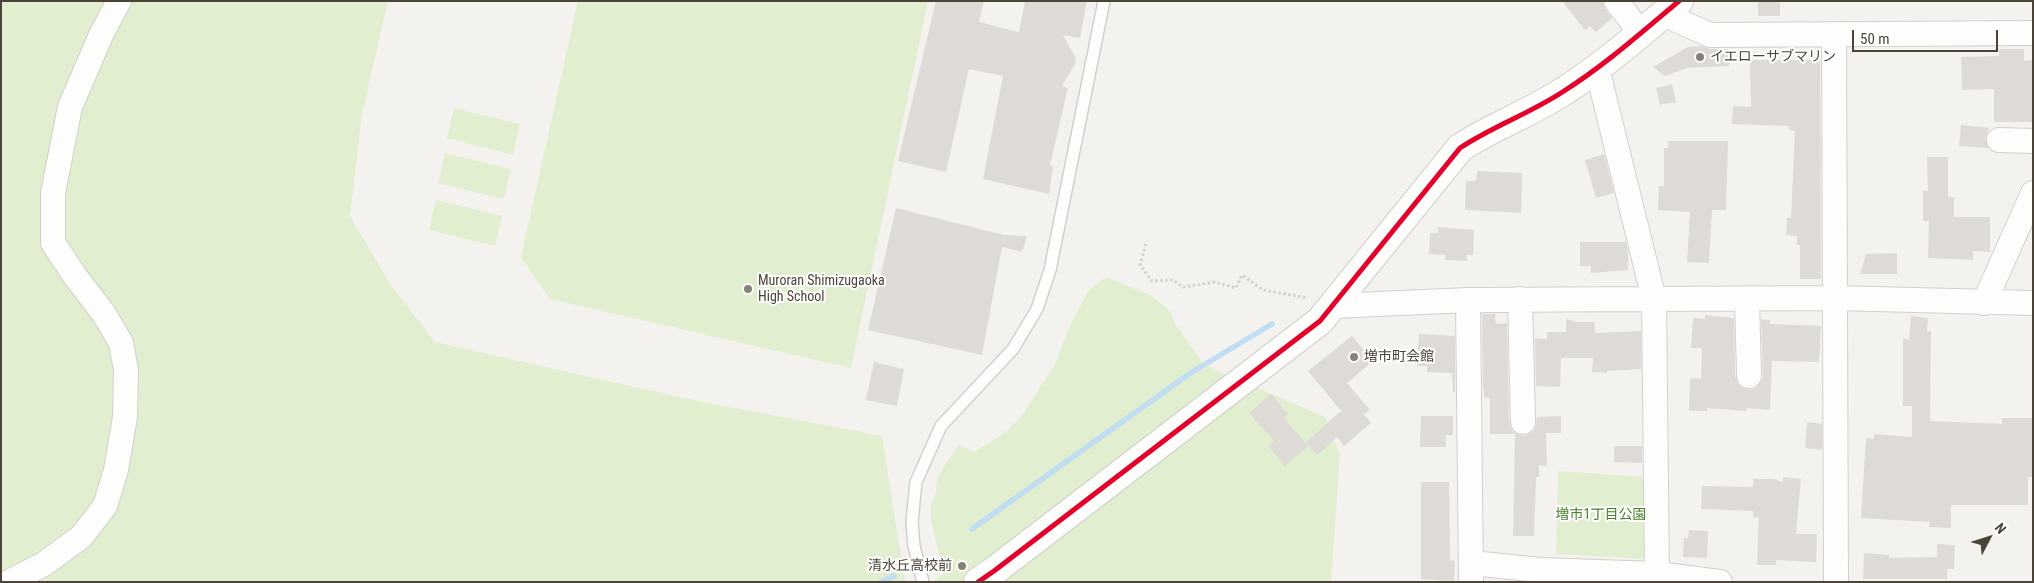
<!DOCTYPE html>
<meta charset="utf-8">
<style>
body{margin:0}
#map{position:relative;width:2034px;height:583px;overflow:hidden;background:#f4f2ee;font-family:"Roboto Condensed",sans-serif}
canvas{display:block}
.frame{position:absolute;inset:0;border:2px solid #4b4439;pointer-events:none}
.north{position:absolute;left:1964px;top:513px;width:50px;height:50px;-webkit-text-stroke:4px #fff;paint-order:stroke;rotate:50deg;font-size:14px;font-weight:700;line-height:20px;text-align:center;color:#4b4439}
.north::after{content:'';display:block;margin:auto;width:18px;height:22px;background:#4b4439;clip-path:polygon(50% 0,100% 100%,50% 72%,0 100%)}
.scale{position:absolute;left:1852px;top:30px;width:146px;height:22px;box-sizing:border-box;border:2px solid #4b4439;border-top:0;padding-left:6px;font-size:15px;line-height:18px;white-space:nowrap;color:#4b4439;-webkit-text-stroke:4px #fff;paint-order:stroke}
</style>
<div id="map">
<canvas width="2034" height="583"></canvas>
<div class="frame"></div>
<div class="north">N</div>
<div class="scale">50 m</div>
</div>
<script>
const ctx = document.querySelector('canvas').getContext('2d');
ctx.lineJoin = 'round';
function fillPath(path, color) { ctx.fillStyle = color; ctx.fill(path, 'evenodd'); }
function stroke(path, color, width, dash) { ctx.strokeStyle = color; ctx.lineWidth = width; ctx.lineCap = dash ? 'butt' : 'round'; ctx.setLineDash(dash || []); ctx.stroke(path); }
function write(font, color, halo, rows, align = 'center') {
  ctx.font = font + ' "Roboto Condensed","Noto Sans JP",sans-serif'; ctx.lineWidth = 4; ctx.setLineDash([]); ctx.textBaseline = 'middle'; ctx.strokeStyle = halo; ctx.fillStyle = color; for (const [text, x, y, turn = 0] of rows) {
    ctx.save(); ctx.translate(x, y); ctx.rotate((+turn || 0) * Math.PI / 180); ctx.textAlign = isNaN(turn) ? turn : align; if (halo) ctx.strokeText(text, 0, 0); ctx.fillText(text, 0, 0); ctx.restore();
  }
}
const green = new Path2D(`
 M1,1H388L362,114L350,216L390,284L435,342L688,399L882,436L905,582H1Z
 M578,1H928L851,368L550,299L521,257Z
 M454,108L520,124L513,155L447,138Z
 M445,153L511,169L504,199L438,183Z
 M436,200L502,216L495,246L429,230Z
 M1106,277L1152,296L1169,310L1174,322L1204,365L1325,417L1340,455L1331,582H932L943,574L931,518V505L935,496L938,477L946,463L959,445L975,452L1007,431L1023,414L1055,364L1072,321L1089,290Z
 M1558,471L1646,477V559L1556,554Z`);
const stream = new Path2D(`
 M972,529L1192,372L1272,324
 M881,582L894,576`);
const building = new Path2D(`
 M936,1H984L979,22L1019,32L1025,1H1087L1080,38L1063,35L1076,59L1075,64L1062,86L1068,88L1050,165L1053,166L1049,194L983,179L1003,76L969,69L946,172L898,161Z
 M1562,1H1603L1605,9L1612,18L1596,32L1590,26L1585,30Z
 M1758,1H1780V16H1758Z
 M1702,46L1710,49H1728L1729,66L1687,68L1665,76L1653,67L1688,47Z
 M1999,49H2024V61L2033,60V122H1994V89L1962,90L1961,57L1999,56Z
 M1750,60H1820L1821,279H1800V245H1797V236L1786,235L1787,218H1791L1795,131L1789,130V126L1732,124L1733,106L1751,107Z
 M1672,84L1676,102L1660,105L1656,88Z
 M1961,125L1989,128L1985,139L1988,148L1959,146Z
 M1668,141H1728L1726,210H1712L1709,263L1687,262L1690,212L1658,210L1659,186H1664V148H1668Z
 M1604,154L1614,193L1596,198L1585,160Z
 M1927,157H1948V197H1954V217H1990V252L1973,251V260L1928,258L1929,221H1923V191H1928Z
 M1477,171L1522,173L1521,213L1465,210L1466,181H1476Z
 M896,208L1004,235L1027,236L1022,252L1002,247L982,355L868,330Z
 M1438,227L1474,230L1473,255H1467V261L1445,260V255L1429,254L1430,233H1438Z
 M1580,242H1626L1628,252V270L1591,273V266H1580Z
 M1897,253V274H1860L1866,254Z
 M1482,314H1495L1496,324L1507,323L1509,422L1512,430L1517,434L1524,436L1530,434L1535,429L1537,417L1561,416V433H1546L1547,466L1539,465V477H1536L1534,536H1513L1515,434H1490V398L1484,397V391H1483Z
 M1705,315L1734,318L1735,376L1738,384L1743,388L1750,390L1756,388L1761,382L1763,376L1761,319L1770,320V324L1821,326L1819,362L1772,361L1770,410L1747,408L1746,411L1707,408V411H1689L1690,378L1701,379L1702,348H1691L1693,318L1705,319Z
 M1911,316L1928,318L1927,331H1931L1930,421L2002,424V418H2033V477H2028V505H1951V528L1929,527L1930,522L1861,518L1866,438L1874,439V434L1912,437V406H1903V338L1909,340Z
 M1566,319L1578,322H1594L1595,333L1641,331V369L1607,371V373L1592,372L1593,358H1561L1560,387L1536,386L1535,338L1547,339V332H1566Z
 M1419,334L1455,336V392H1453L1452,373L1427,372V366H1417Z
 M1352,336L1373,361L1347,383L1370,410L1364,414L1371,423L1344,446L1337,437L1317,455L1306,442L1341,411L1308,371Z
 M874,362L904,369L897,406L866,400Z
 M1271,394L1288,414L1284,418L1308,446L1285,466L1268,446L1274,441L1249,413Z
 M1421,416H1453V435H1446V447H1420Z
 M1807,422L1822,424V450L1805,448Z
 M1614,446H1642V463L1614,462Z
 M1783,477L1801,479L1796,534H1817L1816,562L1776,560V565H1757L1759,517L1753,518V511L1701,509L1702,486L1753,487V479H1774L1783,482Z
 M1421,482H1449L1450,560L1455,561L1454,581L1421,579Z
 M1689,530L1708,531L1707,558L1683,557L1684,538H1688Z
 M1937,544L1955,545L1954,569H1947V579H1863L1864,553L1889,555V558L1937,557Z`);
const path = new Path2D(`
 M1146,244L1140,265L1152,281L1173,280L1183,287L1215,282L1236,288L1242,275L1263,290L1308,298`);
const service = new Path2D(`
 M923,582L914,546L912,522L916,482L941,426L1013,349L1037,309L1050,270L1104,1`);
const minor = new Path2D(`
 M1616,1L1640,32
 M1663,14L1710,35L2033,33
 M1834,34L1836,582
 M1597,68L1654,299L1657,574
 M1999,140L2033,141
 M1520,299L1523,422
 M1747,299L1749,376
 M1468,300L1471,582
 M1984,303L2033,193
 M1334,306L1468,300L1835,298L2033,303
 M1472,563L1540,570L1657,574L1720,582
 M9,582L44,564L82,536L105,506L116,470L125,417L126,370L121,343L104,314L75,276L53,243V193L70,107L101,35L119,1`);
const tertiary = new Path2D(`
 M978,582L994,571L1320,321L1460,148C1493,126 1531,113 1564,91C1605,65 1642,32 1679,1`);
const bus1 = new Path2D(`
 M978,582L994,571L1320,321L1460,148C1493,126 1531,113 1564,91C1605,65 1642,32 1679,1`);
const markers = [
 [1700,57,5,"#868178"],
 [748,289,5,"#868178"],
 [1354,357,5,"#868178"],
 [962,566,5,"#868178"]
];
const poiNames = [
 ["イエローサブマリン",1710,57],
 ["Muroran Shimizugaoka",758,281],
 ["High School",758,297],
 ["増市町会館",1364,357],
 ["清水丘高校前",952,566,"right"]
];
const parkNames = [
 ["増市1丁目公園",1601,515]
];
fillPath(green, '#e1eecf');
stroke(stream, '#c0ddf1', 5.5);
fillPath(building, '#dedbd6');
stroke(service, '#d2d0cb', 14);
stroke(minor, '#d2d0cb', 26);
stroke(tertiary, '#d2d0cb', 30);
stroke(path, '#d3d2cc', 3, [2.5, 2.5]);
stroke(service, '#fdfdfc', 11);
stroke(minor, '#fdfdfc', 24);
stroke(tertiary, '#fdfdfc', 28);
stroke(bus1, '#e4002b', 5);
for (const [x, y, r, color] of markers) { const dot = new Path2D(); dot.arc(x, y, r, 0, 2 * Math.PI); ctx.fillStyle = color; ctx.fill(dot); stroke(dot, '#fff', 2); }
write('14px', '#4b4439', '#fff', poiNames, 'left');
write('14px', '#4a7f2a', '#fff', parkNames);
</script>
